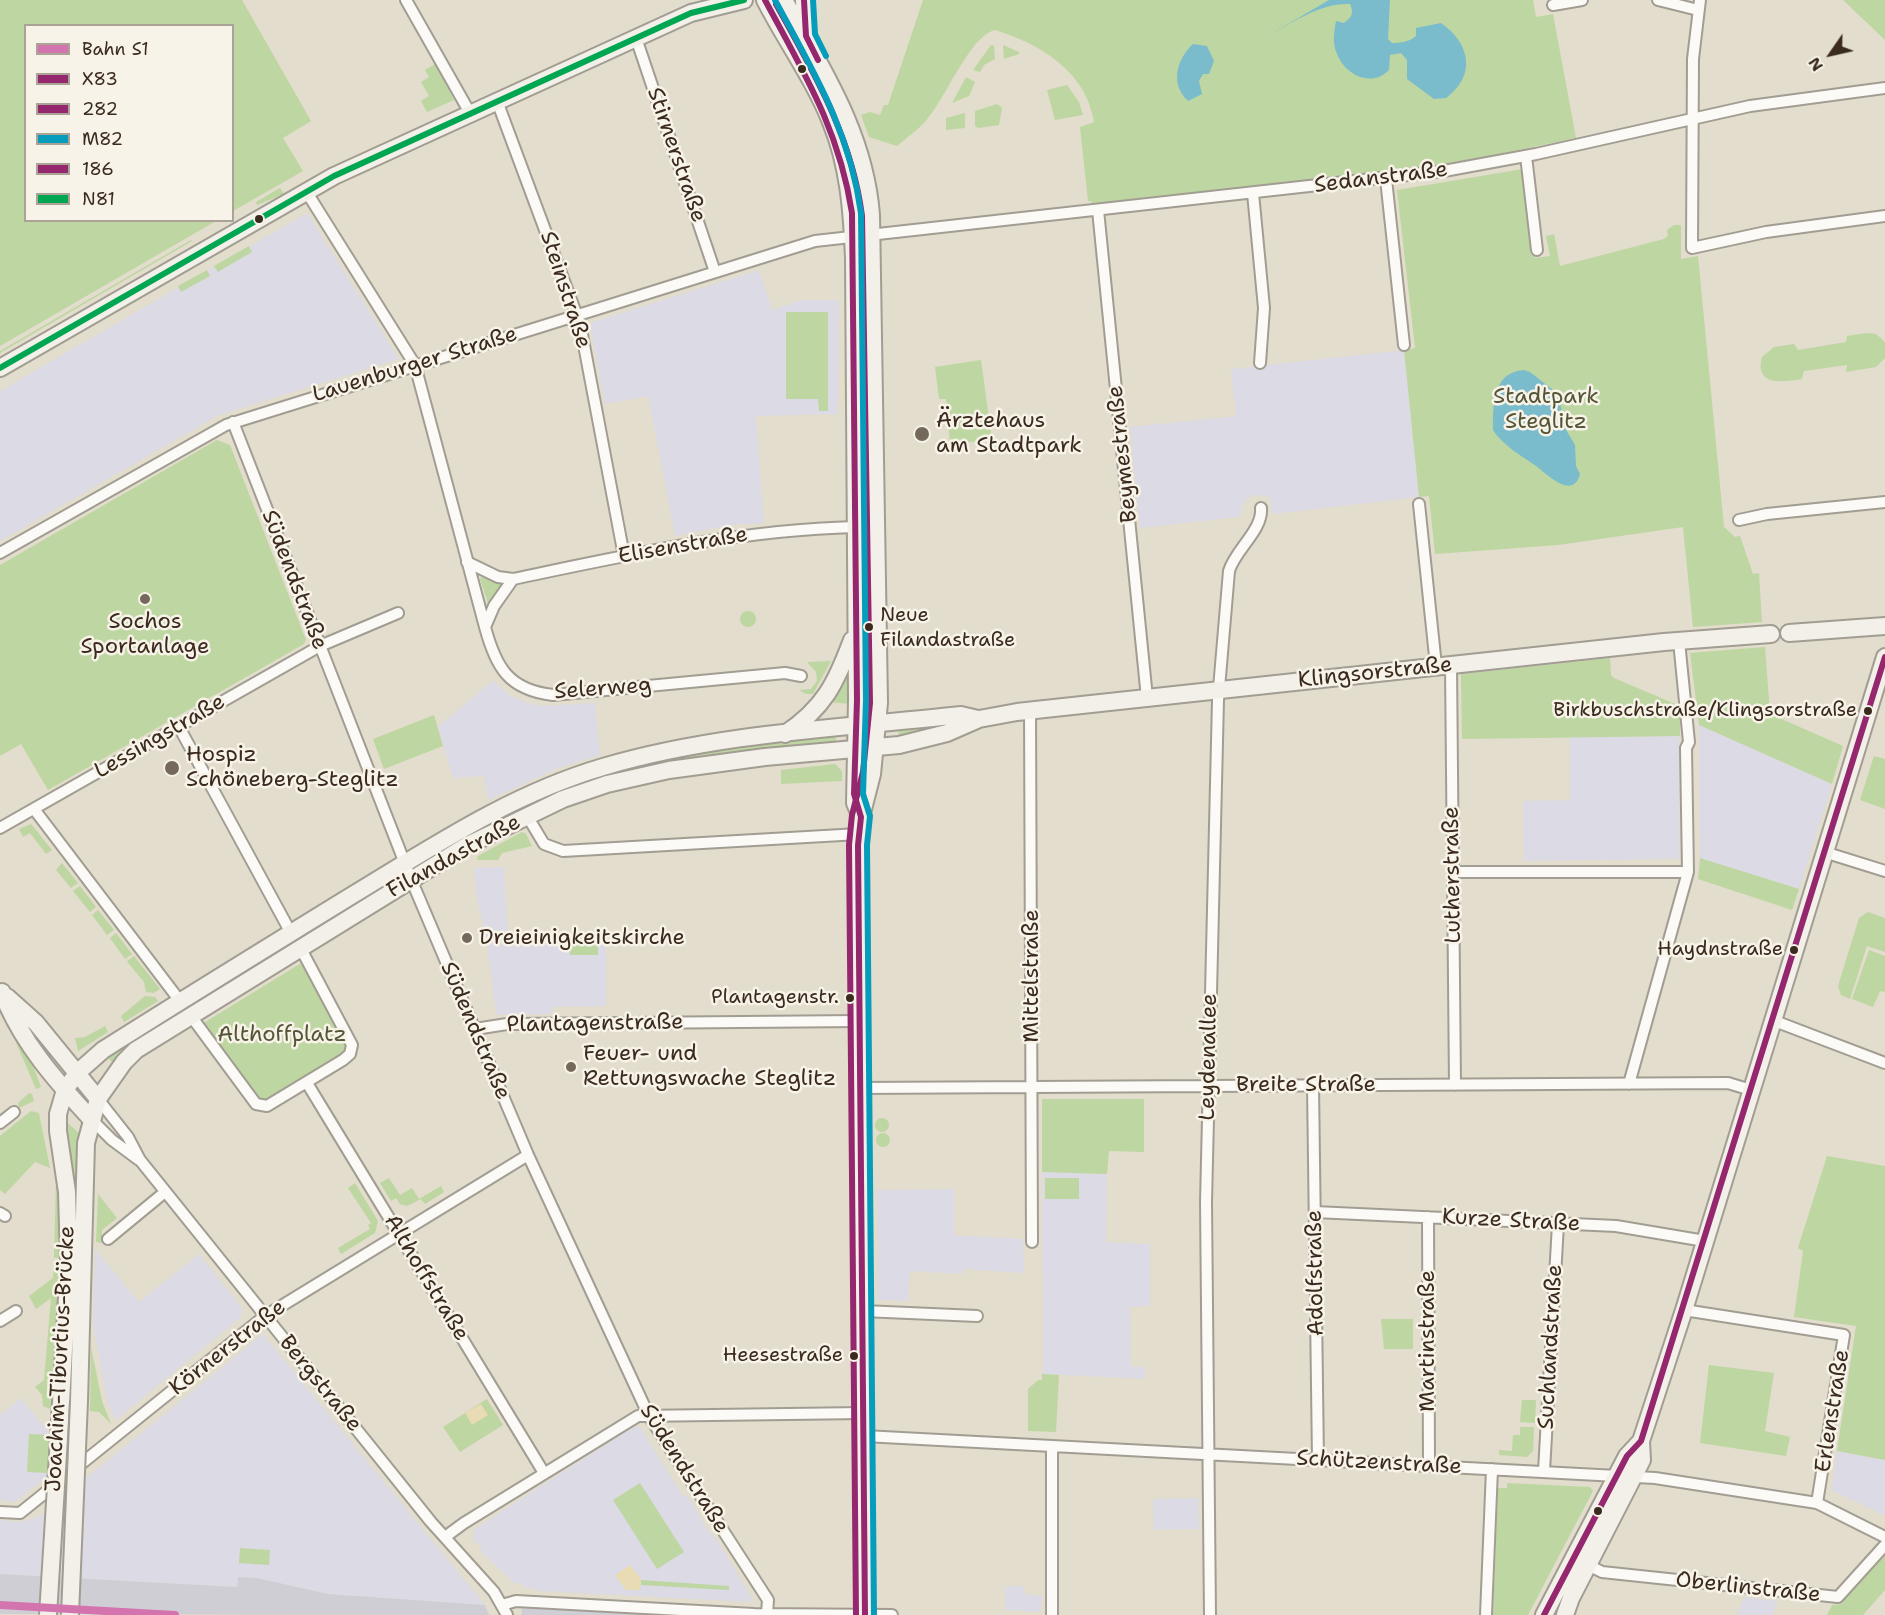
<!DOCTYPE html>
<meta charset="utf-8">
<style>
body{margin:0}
#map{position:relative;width:1885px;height:1615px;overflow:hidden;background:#e2ddcc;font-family:"Shantell Sans",sans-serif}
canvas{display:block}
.legend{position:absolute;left:24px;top:24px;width:210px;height:198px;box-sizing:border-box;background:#f7f3e8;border:2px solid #aca397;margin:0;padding:8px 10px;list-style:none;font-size:18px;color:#3b2a1e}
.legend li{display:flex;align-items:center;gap:12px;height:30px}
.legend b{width:30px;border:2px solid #aca397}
.north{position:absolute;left:1801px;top:24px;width:60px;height:60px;-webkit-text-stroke:4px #f7f3e8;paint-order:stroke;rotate:236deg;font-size:16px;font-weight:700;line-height:24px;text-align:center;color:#3b2a1e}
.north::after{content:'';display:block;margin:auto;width:21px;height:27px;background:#3b2a1e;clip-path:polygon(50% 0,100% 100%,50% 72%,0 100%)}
</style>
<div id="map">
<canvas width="1885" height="1615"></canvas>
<ul class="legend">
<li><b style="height:8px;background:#d474ae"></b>Bahn S1</li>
<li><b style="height:8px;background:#95276e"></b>X83</li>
<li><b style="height:8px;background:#95276e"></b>282</li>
<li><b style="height:8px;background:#069cbc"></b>M82</li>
<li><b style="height:8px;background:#95276e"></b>186</li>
<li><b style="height:8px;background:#00a651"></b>N81</li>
</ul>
<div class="north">N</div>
</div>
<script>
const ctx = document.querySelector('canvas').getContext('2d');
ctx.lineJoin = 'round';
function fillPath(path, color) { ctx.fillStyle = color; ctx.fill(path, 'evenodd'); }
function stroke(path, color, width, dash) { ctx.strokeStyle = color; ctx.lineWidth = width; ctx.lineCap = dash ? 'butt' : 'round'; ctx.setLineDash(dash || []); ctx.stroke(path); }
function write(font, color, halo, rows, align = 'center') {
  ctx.font = font + ' "Shantell Sans",sans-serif'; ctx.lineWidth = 5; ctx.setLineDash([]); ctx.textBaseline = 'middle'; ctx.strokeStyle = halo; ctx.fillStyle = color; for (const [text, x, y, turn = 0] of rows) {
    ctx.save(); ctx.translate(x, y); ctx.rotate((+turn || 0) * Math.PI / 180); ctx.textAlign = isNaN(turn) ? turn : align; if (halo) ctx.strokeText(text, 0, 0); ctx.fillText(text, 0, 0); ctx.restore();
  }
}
const built = new Path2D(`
 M307,213L399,359L219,415L0,541V391Z
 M759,270L772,310L802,300H839L838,414L756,416L764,523L731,525L675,536L648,396L605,404L590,326L593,322Z
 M1404,350L1419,497L1272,514L1270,497L1253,495L1243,503L1240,517L1140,528L1130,427L1236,416L1231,369Z
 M493,680L510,696L538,706L595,703L600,755L558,768L489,800L483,776L453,778L438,727Z
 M1699,725L1832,784L1799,889L1700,858Z
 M1679,736V859L1524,861L1523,801L1570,800V737Z
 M504,867L508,935H606V1006L553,1007L552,1014L496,1015L486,936L476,894L474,868Z
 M1042,1172L1107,1174L1106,1242L1150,1244V1306L1130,1307L1131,1367H1145V1379L1043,1374Z
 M954,1189V1235L1023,1239L1024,1273L963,1269L962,1274L910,1271L908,1301L878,1300L877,1190Z
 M95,1249L139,1302L199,1254L242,1308L241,1317L116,1420L108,1404L93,1323Z
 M263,1334L485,1605L328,1594L257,1578L238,1577L237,1587L0,1574V1520L21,1522L38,1517Z
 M21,1398L51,1435L49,1475L15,1502L3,1501L0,1498V1415Z
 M635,1426L640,1427L683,1496L687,1495L709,1532L716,1538L752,1598L749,1602L538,1591L533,1588L527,1589L522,1584L514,1583L481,1552L480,1545L473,1540L474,1529Z
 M1837,1451L1885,1460V1516L1831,1490Z
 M1198,1498L1199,1529L1154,1530L1153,1499Z
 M1005,1586H1023L1026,1595H1042L1041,1612L1005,1610Z
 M1744,1597L1778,1601L1772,1615H1737Z`);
const industrial = new Path2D(`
 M0,1574L237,1587L238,1577L257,1578L328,1594L485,1605L489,1615L0,1614Z
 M521,1607L683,1615H522Z`);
const green = new Path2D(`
 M0,0H242L311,121L283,138L303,171L233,211L232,26H26V220L216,221L0,346Z
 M923,0H1533L1536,17L1553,14L1576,138L1422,170L1092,205L1091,201H1088L1080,127L1094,122C1086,71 1040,44 995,30C970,36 945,99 928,118C920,129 907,137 897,146L869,137L861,115L870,112L880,115L884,105H888Z
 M1843,0H1885V40Z
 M991,45L994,46L995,59L984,65L980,72L973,70Z
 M1003,45L1019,52V54L1004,59Z
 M435,64L454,100L427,112L421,101L429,96L421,82L429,77L425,70Z
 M966,77L975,82L969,96L952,103Z
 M1067,85L1079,102L1083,115L1055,120L1047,90Z
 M997,104L1002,108L999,125L978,128L975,126V111Z
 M965,113V128L946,130V118Z
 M1523,169L1533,241L1530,253L1535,258L1550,256L1546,236L1554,234L1560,266L1664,239L1668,236L1667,230L1674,225H1681V259L1698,256L1724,527L1735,537L1740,536L1753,574L1759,573L1762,622L1693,627L1683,527L1558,545L1435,554L1429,496L1419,497L1404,350L1415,348L1397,190Z
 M280,188L284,194L257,205L256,202Z
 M191,240L192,241L0,353V351Z
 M249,246L252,252L218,272L214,266Z
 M860,257H865V429L870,513L866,514L863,513Z
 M207,270L210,276L181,292L178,286Z
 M786,312H828V411H819L818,399H786Z
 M1867,333L1876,334L1885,342V358L1876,367L1846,372L1847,365L1804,371L1802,379C1784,382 1754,387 1762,357L1774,347L1794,344L1798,350L1846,342L1847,336Z
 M981,360L992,440L950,444L946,399H939L935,367Z
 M217,440L230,445L306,640L304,644L48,790L21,744L0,756V565Z
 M863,548H870L871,703L864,704Z
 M482,576L503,584L489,606L480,579Z
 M740 619a8 8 0 1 1 16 0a8 8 0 1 1-16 0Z
 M1765,647L1770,714L1843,746L1832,784L1699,725L1690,653Z
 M1610,658L1611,675L1614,678L1680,706V736L1462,739L1461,674Z
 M831,661L813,694H806L799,690L811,689L817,681L816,672L807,662Z
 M848,670L849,704L830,702Z
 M434,715L443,746L384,769L373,739Z
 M950,724L899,740L898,728Z
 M836,735V741L758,751L518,813L515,808C552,792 589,778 627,766C693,747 768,742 836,735Z
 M1874,756L1885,759V809L1860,800Z
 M835,764L842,771V781L781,784V770Z
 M31,824L52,850L46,854L30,833L23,837L19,829Z
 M522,832L526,834L532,846L502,853L498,860H477L478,856Z
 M1700,858L1799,889L1792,910L1698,879Z
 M62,863L78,883L71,888L56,870Z
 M397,878L398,880L309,935L308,931Z
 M80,886L96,907L90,912L73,891Z
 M98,910L114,930L107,935L92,915Z
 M1868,912L1885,918V952L1867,946L1850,999L1841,995L1838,986L1859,918Z
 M116,933L132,954L125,959L110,938Z
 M301,935L304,939L180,1014L178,1011Z
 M598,936V955H570V937Z
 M1869,950L1885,956V992L1880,991L1873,1007L1852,999Z
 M134,956L160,989L154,993L146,992L144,982L129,964L127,961Z
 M303,962L345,1037L348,1051L269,1101H262L202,1024Z
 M145,996L155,997L158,1001L124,1022L121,1016Z
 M170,1015L173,1019L115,1063L109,1060V1054Z
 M105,1026L108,1032L78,1051L75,1038L85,1037Z
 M15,1040L33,1066L41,1087L36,1089Z
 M29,1093L32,1094L34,1101L19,1108L18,1103Z
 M1042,1099H1144V1152L1109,1151L1107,1174L1042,1172Z
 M31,1111L39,1113L50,1168L35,1162L5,1194L0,1190V1136Z
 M875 1125a7 7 0 1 1 14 0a7 7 0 1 1-14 0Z
 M63,1119L79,1133L74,1194Z
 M876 1140a7 7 0 1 1 14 0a7 7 0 1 1-14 0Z
 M1827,1156L1885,1166V1460L1837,1451L1856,1326L1794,1317L1803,1251L1798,1248Z
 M389,1178L400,1195L412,1188L419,1199L441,1186L444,1192L425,1204L421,1199L407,1206L400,1204L396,1198L391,1201L380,1183Z
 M1045,1178H1079V1199H1045Z
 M56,1181H58L62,1258H54Z
 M355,1183L378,1221L375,1233L341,1254L338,1248L370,1229L368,1225L371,1223L348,1188Z
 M98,1194L117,1218L102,1230V1243L96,1242Z
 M54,1263L62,1264L53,1410L43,1406L42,1395L35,1387L44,1380L51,1298L36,1309L29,1296L53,1278Z
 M1381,1319H1413V1349H1384Z
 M91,1347L102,1401L111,1424L99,1412L90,1411Z
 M1709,1365L1774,1373L1765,1431L1790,1437L1786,1456L1700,1443Z
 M1042,1374L1059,1375L1056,1432L1028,1431V1389L1038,1380H1042Z
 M487,1399L503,1425L460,1452L443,1427Z
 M1522,1400H1536L1535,1423L1520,1422Z
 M1520,1427H1534L1533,1451L1527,1457L1499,1455V1450L1512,1451L1513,1435H1520Z
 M29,1434L50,1435L48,1473L27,1472Z
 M640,1483L684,1552L657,1569L613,1500Z
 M1507,1483L1590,1487L1593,1491L1528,1615H1493L1498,1488H1507Z
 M240,1548L270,1550L269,1565L239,1563Z
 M1885,1554V1590L1863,1615H1827L1832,1605L1841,1604Z
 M641,1580L729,1586V1590L641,1585Z`);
const sand = new Path2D(`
 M481,1404L488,1415L472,1425L465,1413Z
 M630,1565L641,1579L640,1590H626L615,1575Z`);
const water = new Path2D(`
 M1329,0H1390L1388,39L1392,43C1401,43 1409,42 1416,36V28L1441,23C1470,43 1477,75 1446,98L1434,99L1407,79V60L1401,53L1390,55L1389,70C1372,88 1345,75 1337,54C1332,43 1334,32 1336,21L1344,23C1352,17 1354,13 1350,4C1321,3 1297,20 1271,34Z
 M1193,44L1207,46L1214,61L1209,74H1203L1199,81L1202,94L1188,101C1170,84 1176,60 1193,44Z
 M1524,370L1530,372L1558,394L1566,430L1575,445L1576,466L1580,474C1573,501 1547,474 1536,466C1522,456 1502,445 1493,430C1493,406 1492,372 1524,370Z`);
const street = new Path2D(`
 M406,0L470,113
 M1658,0L1698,10
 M1700,0L1693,59L1692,248L1766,232L1885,216
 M1553,5L1582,0
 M636,38L715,272
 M497,101L580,324L624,556
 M1526,156L1537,250
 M1386,179L1404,345
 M306,191L415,365L485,627C496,668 509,690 553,695L785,673L801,676
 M1253,193L1264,308L1260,363
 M1098,210L1147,698
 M233,422L411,879L528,1155L649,1416L768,1600L767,1613
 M1419,504L1436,666
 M1739,520L1767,514L1885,502
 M0,553L226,425L815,241L1444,171L1536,154L1750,106L1885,88
 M467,562L498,577L513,579C627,555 739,530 855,527
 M485,627L494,606L513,579
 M1451,665L1455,1085
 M1030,710L1032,1242
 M179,727L291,933
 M34,809L180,1001
 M526,814L544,844L563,851L859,834
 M0,828L320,646L398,613
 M1824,852L1885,871
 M1453,872H1688
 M191,1016L256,1104L267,1106L343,1060L350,1054L352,1045L301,949
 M1772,1020L1885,1063
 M475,1029L507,1024L860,1021
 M307,1083L544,1473
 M1629,1084L1688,872L1686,748L1689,742L1679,641
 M1313,1085L1318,1460
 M860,1088L1728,1083L1751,1090
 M98,1099L128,1137L140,1160L431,1522L494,1592L507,1615
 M92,1120L112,1140L139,1160
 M0,1123L14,1112
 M1315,1212L1616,1226L1705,1241
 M0,1213L5,1216
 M1428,1217L1429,1465
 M108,1239L165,1192
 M1684,1310L1844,1335L1817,1503
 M863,1311L977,1316
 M0,1321L16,1311
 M864,1436L1655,1478L1817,1503L1885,1537
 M1544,1471L1558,1224
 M0,1512L20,1513L265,1316L528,1155
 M445,1537L464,1523L638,1416L863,1413
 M1588,1565L1602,1572L1838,1597L1885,1545
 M502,1605L516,1601L754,1614L892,1615
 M1052,1615V1446
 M1210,1615L1206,1202L1218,700L1229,571C1235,550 1263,530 1261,508
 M1486,1615L1492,1469`);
const secondary = new Path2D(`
 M765,0C786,41 814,79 831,122C849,166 852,211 854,258L857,700L855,803L861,817
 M784,0C822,69 865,134 871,215L879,703L872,774L861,817L858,845L865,1615
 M804,0L805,31
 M0,368L334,176L691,13L744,0
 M1789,633L1885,626
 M785,734C824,708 836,683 852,640
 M2,992C21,1042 56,1081 92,1120
 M7,997L36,1023L98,1099
 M79,1401L86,1143L98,1099L124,1062L136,1050L466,846L563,799L607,784L669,770L765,757L899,745L947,733L979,719L1017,712L1664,642L1771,634
 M59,1438L69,1261L67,1192L58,1131V1114L65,1090L77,1073L103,1050C185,998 268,947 351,896C432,847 511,794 603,767C717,733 843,728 961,715L978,719
 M1544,1615L1627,1456L1641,1441
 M1565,1615L1571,1598L1642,1460L1641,1441L1684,1310L1885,657`);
const secondaryBridge = new Path2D(`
 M48,1615L59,1438
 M70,1615L79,1401`);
const bus1 = new Path2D(`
 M765,0C804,73 839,129 852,213L857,700L854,794L861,817L858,845L865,1615
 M804,0L806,36L818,60`);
const bus2 = new Path2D(`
 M776,4C814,73 852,137 862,216L870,703L863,772L852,815L849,845L856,1615`);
const bus3 = new Path2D(`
 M775,0C813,71 850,131 861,213L866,700L863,794L870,816L867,845L874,1615
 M813,0L815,34L826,56`);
const bus4 = new Path2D(`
 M1544,1615L1627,1456L1641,1441L1885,657`);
const bus5 = new Path2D(`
 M0,368L334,176L691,13L744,0`);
const rail1 = new Path2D(`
 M0,1605L175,1615`);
const markers = [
 [802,69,5,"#3b2a1e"],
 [259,219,5,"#3b2a1e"],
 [922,434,8,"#75695b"],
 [145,599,6,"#75695b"],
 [869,627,5,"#3b2a1e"],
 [1868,711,5,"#3b2a1e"],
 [172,768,8,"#75695b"],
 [467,938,6,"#75695b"],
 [1794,950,5,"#3b2a1e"],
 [850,998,5,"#3b2a1e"],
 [571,1067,6,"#75695b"],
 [854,1356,5,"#3b2a1e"],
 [1598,1511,5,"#3b2a1e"]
];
const busNames = [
 ["Neue",880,616,"left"],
 ["Filandastraße",880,641,"left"],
 ["Birkbuschstraße/Klingsorstraße",1857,711],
 ["Haydnstraße",1783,950],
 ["Plantagenstr.",839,998],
 ["Heesestraße",843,1356]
];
const streetNames = [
 ["Stirnerstraße",676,155,71],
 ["Sedanstraße",1381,178,-7],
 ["Steinstraße",565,290,72],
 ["Lauenburger Straße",415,365,-17],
 ["Beymestraße",1123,454,-96],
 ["Elisenstraße",683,546,-10],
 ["Südendstraße",294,580,69],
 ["Klingsorstraße",1375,673,-6],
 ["Selerweg",603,689,-4],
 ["Lessingstraße",160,737,-30],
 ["Filandastraße",454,857,-29],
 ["Lutherstraße",1453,875,-91],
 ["Mittelstraße",1032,976,-90],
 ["Plantagenstraße",595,1024,-1],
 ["Südendstraße",475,1031,67],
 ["Leydenallee",1209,1057,-89],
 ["Breite Straße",1306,1085],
 ["Kurze Straße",1511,1221,3],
 ["Adolfstraße",1316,1273,-91],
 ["Althoffstraße",426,1278,59],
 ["Martinstraße",1428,1341,-90],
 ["Suchlandstraße",1551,1347,-87],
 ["Körnerstraße",228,1348,-38],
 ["Joachim-Tiburtius-Brücke",61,1359,-87],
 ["Bergstraße",320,1384,51],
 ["Erlenstraße",1833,1411,-81],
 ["Schützenstraße",1379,1463,3],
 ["Südendstraße",684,1469,58],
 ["Oberlinstraße",1748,1588,6]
];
const parkNames = [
 ["Stadtpark",1546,397],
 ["Steglitz",1546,422],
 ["Althoffplatz",282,1035]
];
const poiNames = [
 ["Ärztehaus",936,421],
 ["am Stadtpark",936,446],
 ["Sochos",145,622,"center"],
 ["Sportanlage",145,647,"center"],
 ["Hospiz",186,755],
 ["Schöneberg-Steglitz",186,780],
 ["Dreieinigkeitskirche",479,938],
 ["Feuer- und",583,1054],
 ["Rettungswache Steglitz",583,1079]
];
fillPath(built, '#dcdae4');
fillPath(industrial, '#cfced5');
fillPath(green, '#bed6a1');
fillPath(sand, '#e9dbb3');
fillPath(water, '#7abccc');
stroke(street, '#a29d92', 14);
stroke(secondary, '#a29d92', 20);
stroke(street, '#fbfaf7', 10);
stroke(secondary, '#f3f0e9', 16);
stroke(secondaryBridge, '#a29d92', 20, []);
stroke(secondaryBridge, '#f3f0e9', 16);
stroke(bus1, '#95276e', 6);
stroke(bus2, '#95276e', 6);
stroke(bus3, '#069cbc', 6);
stroke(bus4, '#95276e', 6);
stroke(bus5, '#00a651', 6);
stroke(rail1, '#d474ae', 8);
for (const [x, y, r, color] of markers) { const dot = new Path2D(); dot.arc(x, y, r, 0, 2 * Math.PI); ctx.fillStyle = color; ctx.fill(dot); stroke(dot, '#f7f3e8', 2); }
write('20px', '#3b2a1e', '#f7f3e8', busNames, 'right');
write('22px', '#3b2a1e', '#f7f3e8', streetNames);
write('22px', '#545436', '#f7f3e8', parkNames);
write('22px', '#3b2a1e', '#f7f3e8', poiNames, 'left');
</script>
